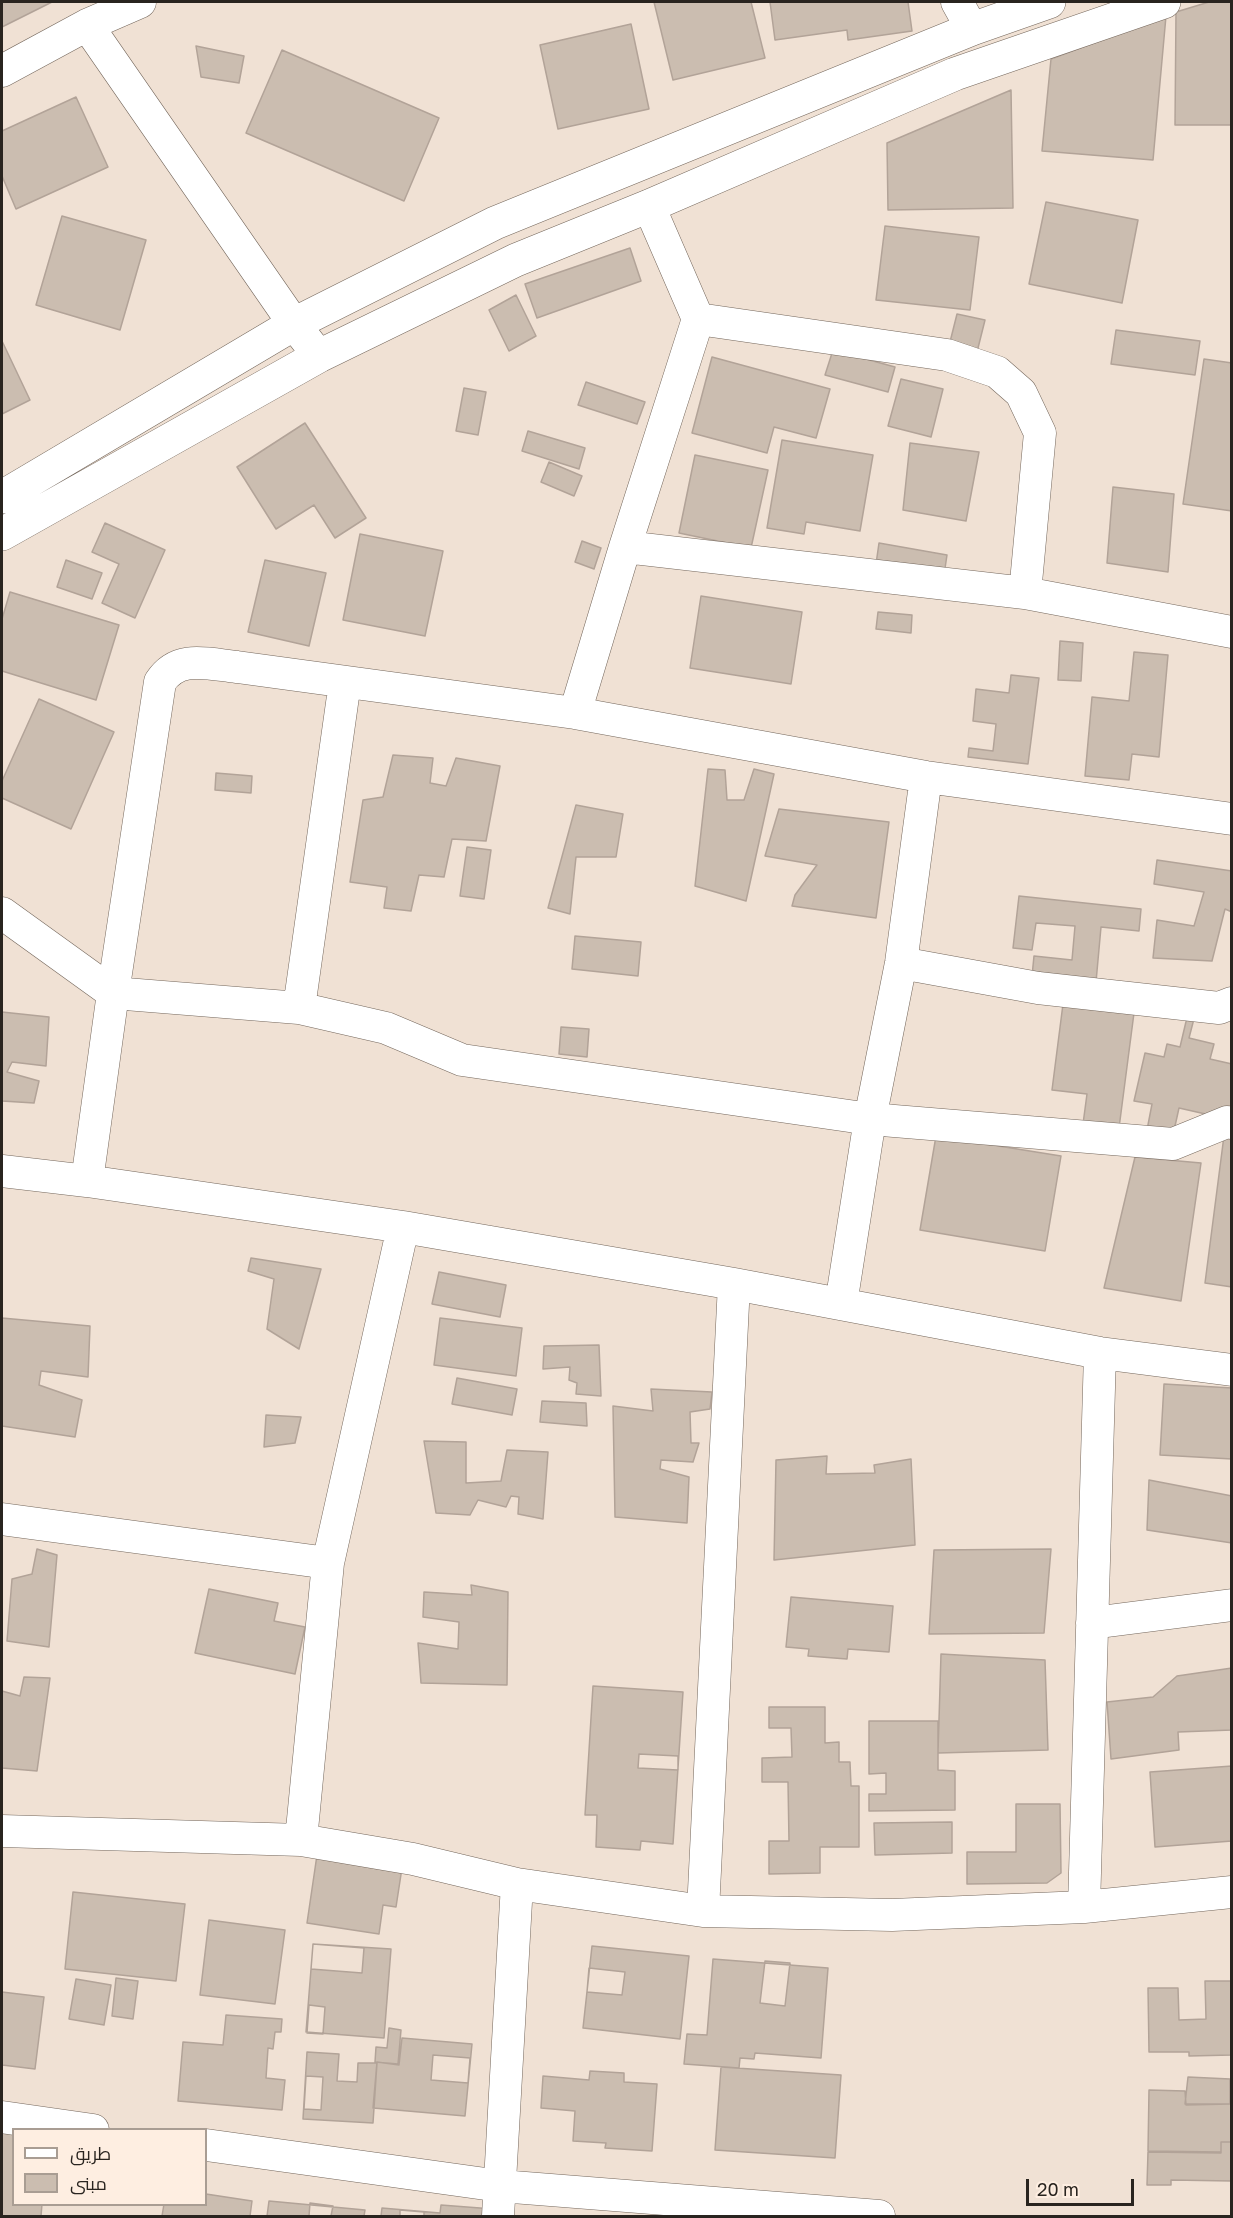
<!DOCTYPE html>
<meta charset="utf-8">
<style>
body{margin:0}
#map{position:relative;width:1233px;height:2218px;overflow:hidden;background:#f0e1d4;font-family:"Golos Text",Cairo,sans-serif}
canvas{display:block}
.frame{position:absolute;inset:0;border:3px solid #29241f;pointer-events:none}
.legend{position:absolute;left:12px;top:2128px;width:195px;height:78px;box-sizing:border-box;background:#feeee1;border:2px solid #a99d93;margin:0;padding:8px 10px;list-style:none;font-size:18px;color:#29241f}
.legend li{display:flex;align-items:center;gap:12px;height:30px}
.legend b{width:30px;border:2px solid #a99d93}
.scale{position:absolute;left:1026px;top:2179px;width:108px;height:27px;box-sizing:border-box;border:3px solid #29241f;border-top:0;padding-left:8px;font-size:18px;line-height:21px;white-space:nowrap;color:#29241f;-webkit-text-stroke:4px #feeee1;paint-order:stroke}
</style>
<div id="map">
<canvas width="1233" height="2218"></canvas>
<div class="frame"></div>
<ul class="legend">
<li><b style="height:8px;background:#fff"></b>طريق</li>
<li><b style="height:16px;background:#cbbdb0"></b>مبنى</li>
</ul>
<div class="scale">20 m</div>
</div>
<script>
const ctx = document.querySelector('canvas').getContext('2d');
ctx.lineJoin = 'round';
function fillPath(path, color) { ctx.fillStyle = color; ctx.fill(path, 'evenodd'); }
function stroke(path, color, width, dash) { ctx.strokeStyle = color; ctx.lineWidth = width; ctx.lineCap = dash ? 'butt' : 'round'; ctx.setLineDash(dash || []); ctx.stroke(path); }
const building = new Path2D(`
 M2,2H52L2,27Z
 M654,2H751L765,58L673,80Z
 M770,2H908L912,31L848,40L847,30L775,40Z
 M1209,2H1232V125H1175L1176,12Z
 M1166,16L1153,160L1042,151L1051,59Z
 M631,24L649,109L558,129L540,45Z
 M196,46L244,56L239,83L201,77Z
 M282,50L439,118L404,201L246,133Z
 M1011,90L1013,208L888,210L887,143Z
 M76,97L108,167L16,209L2,176V131Z
 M1046,202L1138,220L1122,303L1029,284Z
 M62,216L146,240L120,330L36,305Z
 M885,226L979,237L970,310L876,300Z
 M630,248L641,281L537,318L525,284Z
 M516,295L536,336L509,351L489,310Z
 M957,314L985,320L977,352L949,346Z
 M1116,330L1200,341L1195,375L1111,364Z
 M2,341L30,400L2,414Z
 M833,350L895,367L888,392L825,375Z
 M712,357L830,389L816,438L774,427L767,453L692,433Z
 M1204,359L1232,363V511L1183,504Z
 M901,379L943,389L931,437L888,426Z
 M586,382L645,402L637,424L578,405Z
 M464,388L486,392L478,435L456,431Z
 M305,423L366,518L335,538L314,505L276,529L237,467Z
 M528,431L585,448L579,469L522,451Z
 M782,440L873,455L860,531L806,522L804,534L767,528Z
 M910,443L979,452L966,521L903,510Z
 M695,455L768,470L751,548L679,533Z
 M549,462L582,476L574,496L541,482Z
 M1113,487L1174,494L1168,572L1107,563Z
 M105,523L165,550L135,618L102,603L119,564L92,552Z
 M360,534L443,551L425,636L343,620Z
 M582,541L601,548L594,569L575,562Z
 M879,543L947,555L944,575L876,564Z
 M66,560L102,573L92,599L57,587Z
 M265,560L326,573L309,646L248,632Z
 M10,592L119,625L96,700L2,671V619Z
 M701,596L802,612L791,684L690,668Z
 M878,612L912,615L911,633L876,629Z
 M1060,641L1083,643L1081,681L1058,680Z
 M1134,652L1168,655L1159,757L1132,754L1129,780L1085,776L1092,697L1129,701Z
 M1011,675L1039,678L1028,764L968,757L969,748L993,751L996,724L973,721L976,689L1009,693Z
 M39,699L114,732L71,829L2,798V781Z
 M393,755L433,758L430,783L446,786L456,758L500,766L486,841L452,839L444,877L419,875L411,911L384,908L387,887L350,882L363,800L383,797Z
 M708,769L725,770L727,800H744L754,769L774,774L746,901L695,886Z
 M216,773L252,776L251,793L215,790Z
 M576,805L623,814L616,857H576L570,914L548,908Z
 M779,809L889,822L876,918L792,906L795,895L817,865L765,856Z
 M467,847L491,850L484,899L460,896Z
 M1157,860L1232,871V912L1225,909L1212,961L1153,958L1157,920L1194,926L1204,892L1154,884Z
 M1019,896L1141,909L1139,931L1101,927L1096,982L1032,976L1034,956L1072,960L1075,926L1036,923L1032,950L1013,948Z
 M575,936L641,942L638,976L572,969Z
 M1063,1004L1134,1013L1119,1128L1083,1124L1087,1094L1052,1090Z
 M1189,1009L1196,1011L1189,1038L1214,1044L1210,1059L1232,1064V1120L1179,1108L1173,1135L1147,1130L1152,1104L1134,1101L1145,1053L1164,1057L1167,1044L1180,1047Z
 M2,1012L49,1017L46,1066L12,1062L7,1072L39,1081L34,1103L2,1101Z
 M561,1027L589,1029L587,1057L559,1054Z
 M1225,1128L1232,1129V1287L1205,1283Z
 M936,1136L1061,1156L1045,1251L920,1230Z
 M1135,1157L1201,1163L1181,1301L1104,1288Z
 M251,1258L321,1269L299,1349L267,1329L274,1279L248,1271Z
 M439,1272L506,1285L500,1317L432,1304Z
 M2,1318L90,1326L88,1377L41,1371L39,1385L82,1400L75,1437L2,1426Z
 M440,1318L522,1328L516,1376L434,1365Z
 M599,1345L601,1396L576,1394L577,1383L569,1380L570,1367L543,1369L544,1346Z
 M457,1378L517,1389L512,1415L452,1404Z
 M1164,1384L1232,1388V1459L1160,1455Z
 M651,1389L712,1392L710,1409L690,1412L691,1443H699L693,1462L661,1460L660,1469L689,1477L687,1523L615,1517L613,1406L653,1411Z
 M542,1401L586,1403L587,1426L540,1422Z
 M266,1415L301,1417L295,1443L264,1447Z
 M424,1441L466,1442V1483L501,1481L507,1450L548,1452L543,1519L518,1514L519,1497L511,1496L506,1507L478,1500L470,1515L436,1513Z
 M827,1456L826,1474L875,1473L874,1465L911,1459L915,1545L774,1560L776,1460Z
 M1149,1480L1232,1496V1543L1147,1530Z
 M37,1549L57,1555L49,1647L7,1641L12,1579L32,1574Z
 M1051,1549L1044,1633L929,1634L934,1550Z
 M471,1585L508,1592L507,1685L421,1683L418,1643L458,1649L459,1622L423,1617L424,1592L472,1595Z
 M209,1589L278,1603L274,1621L305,1627L295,1674L195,1653Z
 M791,1597L893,1606L889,1652L848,1649L847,1659L808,1656L809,1649L786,1647Z
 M941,1654L1045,1660L1048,1750L938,1753Z
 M1232,1668V1730L1178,1732L1179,1750L1111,1759L1107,1702L1153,1697L1177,1676Z
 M24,1677L50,1678L37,1771L2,1768V1691L20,1696Z
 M593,1686L683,1692L673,1844L641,1841L640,1850L596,1847L597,1815H585Z
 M769,1707H825V1743L839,1742V1762H850L851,1786H859V1847H820V1873L769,1874V1841H789L788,1782H762V1758L792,1757L791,1728H769Z
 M869,1721H938V1770L955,1771V1810L869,1811V1794H886V1773L869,1774Z
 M639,1754L678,1756V1770L638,1768Z
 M1232,1766V1841L1155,1847L1150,1772Z
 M1016,1804H1060L1061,1873L1047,1883L967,1884V1852H1016Z
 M952,1822V1853L875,1855L874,1823Z
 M317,1855L402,1868L396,1907L383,1905L379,1934L307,1923Z
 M73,1892L185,1904L176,1981L65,1969Z
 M209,1920L285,1930L275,2004L200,1995Z
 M313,1944L364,1948L362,1973L311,1969Z
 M313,1944L391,1949L384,2038L306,2032Z
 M592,1946L689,1956L680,2039L583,2028Z
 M713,1959L828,1968L821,2058L755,2053L754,2059L740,2058L739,2068L684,2064L687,2034L707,2035Z
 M765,1961L790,1963L785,2006L760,2003Z
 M589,1968L625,1972L622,1995L587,1992Z
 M116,1978L138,1981L133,2019L112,2016Z
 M76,1979L111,1985L104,2025L69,2019Z
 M1205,1981H1232V2055L1189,2056V2052H1149L1148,1988H1178L1179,2020L1206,2019Z
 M2,1992L44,1997L35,2069L2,2065Z
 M309,2005L325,2007L323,2034L307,2033Z
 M226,2015L282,2019L281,2032H275L273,2049L268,2048L266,2078L285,2080L282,2110L178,2101L183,2042L223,2045Z
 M389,2028L401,2030L398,2064L375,2062L376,2047L387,2048Z
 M402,2038L472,2044L465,2116L373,2108L377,2062L399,2065Z
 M307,2052L339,2054L337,2081L357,2082L358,2063H377L373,2123L303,2119Z
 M433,2055L470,2058L468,2083L431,2080Z
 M721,2067L841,2075L835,2158L715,2150Z
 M590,2071L624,2073V2082L657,2084L652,2151L605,2148L606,2143L573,2141L575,2111L541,2108L543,2076L589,2080Z
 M306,2076L323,2077L321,2110L304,2109Z
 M1188,2077L1230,2079V2104H1185Z
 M1230,2084H1232V2142H1221V2152L1148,2151L1149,2090L1185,2091L1186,2105L1230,2104Z
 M2,2123L14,2130V2204H42L41,2216H2Z
 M1221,2142H1232V2181L1171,2180V2185H1147L1148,2152L1221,2153Z
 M206,2194L252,2201L250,2216H162L164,2204H206Z
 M269,2201L365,2210L364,2216H267Z
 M310,2203L333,2206L331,2216H309Z
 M441,2205L493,2209L492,2216H381L382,2208L440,2213Z
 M400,2210L424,2212V2216H400Z`);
const minor = new Path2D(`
 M957,2L972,29
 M87,25L294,324L319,356
 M2,71L87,25L140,2
 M698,319L947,355L997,372L1021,393L1040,433L1025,593
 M625,547L1025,593L1232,632
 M575,713L625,547L698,319L649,206
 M2,913L113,993L299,1008L386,1028L462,1060L870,1119L1173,1144L1227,1122L1232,1123
 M901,963L1038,988L1219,1008L1232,1003
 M299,1008L345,682
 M2,1171L87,1181L403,1227L734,1284L1100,1353L1232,1370
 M87,1181L113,993L160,682C178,654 208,664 237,667L575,713L926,777L1232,819
 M841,1304L870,1119L901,963L926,777
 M2,1519L328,1563
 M1092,1623L1232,1605
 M2,1831L301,1840L413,1859L517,1884L703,1911L892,1915L1084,1907L1232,1892
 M301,1840L328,1563L403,1227
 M1084,1907L1100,1353
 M703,1911L734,1284
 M2,2117L93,2130
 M206,2145L500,2186L879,2216
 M498,2216L517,1884`);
const tertiary = new Path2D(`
 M2,497L294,324L495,223L972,29L1049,2
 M2,534L319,356L516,260L649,206L955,74L1164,2`);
fillPath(building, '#cbbdb0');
stroke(building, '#b2a398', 1.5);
stroke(minor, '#74675c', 33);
stroke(tertiary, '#74675c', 34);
stroke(minor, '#fff', 32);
stroke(tertiary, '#fff', 33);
</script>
